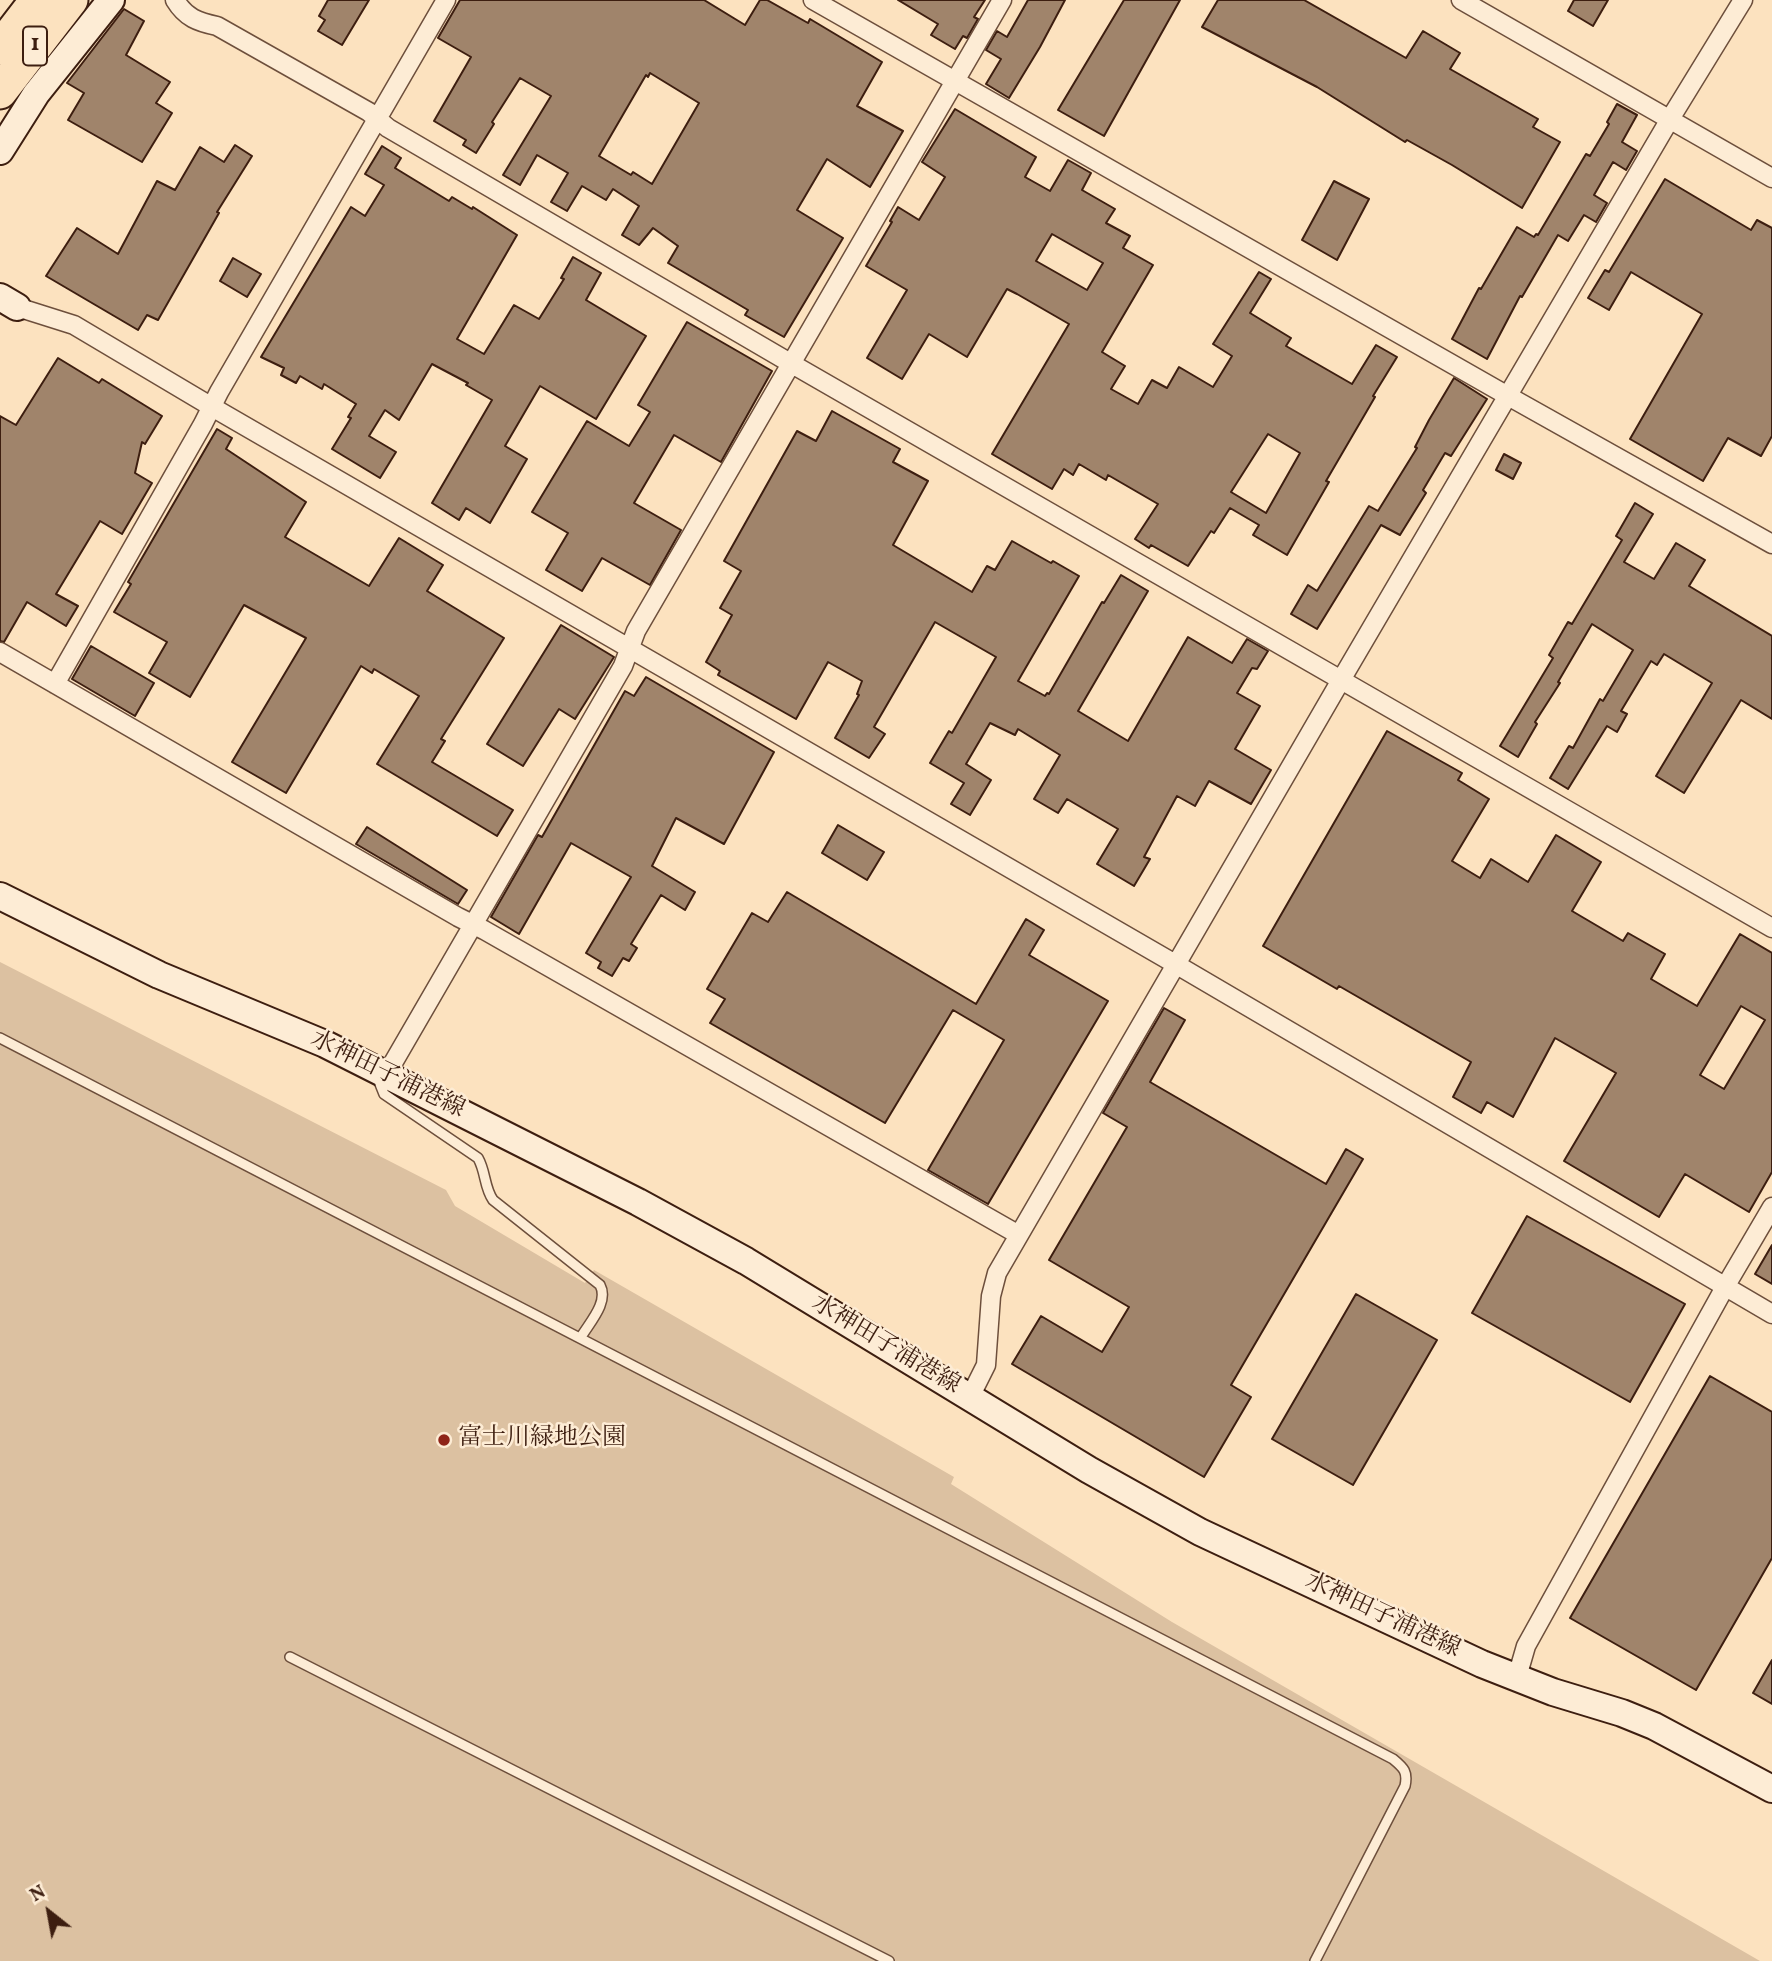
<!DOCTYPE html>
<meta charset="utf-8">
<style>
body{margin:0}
#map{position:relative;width:1772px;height:1961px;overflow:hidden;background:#fce2bf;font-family:Vollkorn,serif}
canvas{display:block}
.north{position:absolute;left:14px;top:1877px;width:70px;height:70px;-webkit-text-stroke:5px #fdecd5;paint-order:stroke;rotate:329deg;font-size:19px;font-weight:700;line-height:28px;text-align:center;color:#3d1e10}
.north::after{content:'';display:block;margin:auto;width:24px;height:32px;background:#3d1e10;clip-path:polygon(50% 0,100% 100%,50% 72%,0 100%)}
</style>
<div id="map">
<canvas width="1772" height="1961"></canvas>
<div class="north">N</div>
</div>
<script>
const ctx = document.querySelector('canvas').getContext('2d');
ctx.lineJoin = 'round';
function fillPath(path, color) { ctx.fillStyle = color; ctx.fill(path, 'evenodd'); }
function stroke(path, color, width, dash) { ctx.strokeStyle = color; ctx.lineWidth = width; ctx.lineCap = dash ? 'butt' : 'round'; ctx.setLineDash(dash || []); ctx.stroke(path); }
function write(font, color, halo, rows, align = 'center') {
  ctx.font = font + ' Vollkorn,"Noto Serif JP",serif'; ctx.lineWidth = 5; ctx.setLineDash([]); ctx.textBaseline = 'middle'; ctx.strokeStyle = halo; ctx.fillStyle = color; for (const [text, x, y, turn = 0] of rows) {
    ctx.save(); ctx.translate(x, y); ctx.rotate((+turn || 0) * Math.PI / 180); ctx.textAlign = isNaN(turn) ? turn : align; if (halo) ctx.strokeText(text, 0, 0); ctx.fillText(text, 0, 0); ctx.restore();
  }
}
const green = new Path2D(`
 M0,962L446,1190L455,1206L585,1283L594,1270L954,1477L951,1484L1172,1622L1760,1961H0Z`);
const building = new Path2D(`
 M328,0H369L342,45L318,31L325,20L319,16Z
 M460,0H704L745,25L760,0H767L808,23L810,19L882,62L857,106L903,131L870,187L827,159L797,210L843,238L784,337L745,315L748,310L668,263L678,246L653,228L639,245L622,235L639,206L613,189L606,200L582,186L567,211L551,202L568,173L537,155L520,185L503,175L551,96L520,78L492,122L494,124L476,153L463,145L466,140L434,121L471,57L438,38ZM650,73L699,103L652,184L633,172L631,175L599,156L646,75L648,77Z
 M898,0H985L974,17L978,19L967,38L963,36L955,49L931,35L938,24Z
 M1028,0H1065L1040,47L1009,98L986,84L1001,59L986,50L997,31L1007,37Z
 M1124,0H1180L1104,136L1058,110Z
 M1218,0H1304L1406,58L1423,31L1460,53L1450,69L1538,119L1533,127L1560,142L1522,208L1452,165L1407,140L1405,142L1317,87L1202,27Z
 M1574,0H1608L1593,26L1568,11Z
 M124,9L144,21L126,55L170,82L156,103L172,113L142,162L68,120L84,93L67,83Z
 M1617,104L1637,115L1622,142L1637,151L1626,170L1613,162L1594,195L1607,203L1596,222L1584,215L1568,241L1558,235L1522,297L1520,296L1487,359L1452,339L1479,288L1481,289L1517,227L1534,237L1536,234L1538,235L1586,154L1590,156L1609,124L1607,122Z
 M955,109L1036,157L1025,177L1050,191L1068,160L1091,173L1082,190L1115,209L1106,223L1130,236L1123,248L1153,265L1102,352L1125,366L1111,389L1138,404L1152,380L1167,388L1179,367L1213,387L1232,356L1213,344L1259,272L1271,279L1250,313L1291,338L1286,346L1352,384L1376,345L1397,357L1373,396L1375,397L1326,481L1329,482L1287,555L1253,535L1259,525L1230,508L1214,533L1211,531L1188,566L1151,545L1149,548L1135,539L1158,504L1108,475L1106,480L1079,464L1073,475L1064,469L1052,489L992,454L1069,324L1017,294L1007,289L967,357L929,334L902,379L867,358L907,290L866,266L892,222L890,221L898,207L919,220L945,177L922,162ZM1052,234L1103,263L1087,290L1036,261ZM1268,434L1300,453L1266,513L1231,492Z
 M235,145L252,156L217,212L219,213L158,320L147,315L138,330L46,276L77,228L118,254L157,181L175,190L200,147L224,162Z
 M382,146L401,158L395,168L449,201L452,197L472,209L473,207L517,235L457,339L484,354L514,305L539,319L564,279L561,278L573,257L601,273L586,300L646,336L596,419L540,386L505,446L527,459L490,523L466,508L459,520L432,503L492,400L466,385L468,383L432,364L399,420L385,410L369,436L396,452L380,478L332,449L351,418L348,417L356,404L324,384L322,389L300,376L296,383L281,375L284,368L261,357L351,207L365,216L384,185L365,174Z
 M1665,179L1751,230L1757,220L1772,228V436L1761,456L1728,438L1703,481L1630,439L1702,314L1631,272L1609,310L1588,298L1605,270L1609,272Z
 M1334,181L1369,199L1337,260L1302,240Z
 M233,258L261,274L247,297L220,281Z
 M687,322L772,371L721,462L674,435L634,503L681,530L650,585L602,558L582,591L546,570L568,533L532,512L587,421L629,446L650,412L638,405Z
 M58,358L99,383L102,379L162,416L145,444L142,442L135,473L152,483L122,534L100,521L56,594L78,606L66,626L27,602L4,642L0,641V416L16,425Z
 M1454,378L1487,399L1451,456L1445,453L1423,490L1426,493L1400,535L1381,525L1317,629L1291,614L1308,585L1317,591L1369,506L1378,511L1417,448L1415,447L1429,420Z
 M832,411L900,449L893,462L928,481L893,545L972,592L987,566L995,570L1012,541L1051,563L1053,561L1079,576L1018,681L1045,696L1047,693L1049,694L1102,602L1104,603L1121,575L1148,591L1078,711L1128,741L1188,637L1232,663L1247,639L1268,651L1257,669L1252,668L1237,693L1260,706L1235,749L1271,770L1251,804L1209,781L1195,806L1177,796L1144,857L1150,859L1134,886L1097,864L1118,829L1067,799L1058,813L1034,799L1060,755L1018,729L1015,735L990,723L966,764L991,780L970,815L951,804L964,783L930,763L949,731L952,733L996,657L935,622L874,727L885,734L869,758L835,738L859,695L857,694L862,681L828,662L796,719L718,675L720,671L706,662L732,615L720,608L741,571L724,561L797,431L816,441Z
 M217,429L232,438L226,449L306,502L285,537L369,586L399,538L443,565L427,591L504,638L441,739L445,741L432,762L513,810L497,836L377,764L419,696L374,669L372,673L361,666L286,793L232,762L306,638L244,605L190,697L149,673L167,642L114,612L131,584L128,582Z
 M1504,454L1521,463L1513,479L1496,470Z
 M1635,503L1653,514L1624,562L1654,579L1676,543L1705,560L1689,586L1772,636V719L1741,700L1684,793L1656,776L1712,683L1664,654L1657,665L1651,661L1621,711L1627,714L1617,732L1607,726L1568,789L1550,778L1569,746L1573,748L1600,699L1603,701L1633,650L1592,624L1558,682L1560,683L1535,722L1537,724L1518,757L1500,746L1553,658L1549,655L1568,622L1572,624L1622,540L1616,536Z
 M561,625L614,657L575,719L559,709L523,766L487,744Z
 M91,646L154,683L135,716L72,679Z
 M646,677L774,752L724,844L676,818L652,866L695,892L685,910L661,895L631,944L637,948L629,961L623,958L612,976L598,968L601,962L586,953L631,877L571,843L519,934L491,917L538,835L542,837L625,691L634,696Z
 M1387,731L1462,773L1458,780L1489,799L1452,861L1480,878L1491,859L1528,882L1556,835L1601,862L1572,911L1623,941L1628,933L1665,954L1651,979L1697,1006L1740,934L1772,953V1172L1749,1212L1685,1174L1659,1217L1564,1161L1616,1073L1555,1038L1513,1117L1487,1102L1481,1113L1453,1097L1471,1062L1339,986L1337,989L1263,946ZM1741,1006L1765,1020L1724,1089L1700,1075Z
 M838,825L884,852L867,880L822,853Z
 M367,827L467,890L458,904L356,844Z
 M787,892L976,1004L1026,919L1044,930L1029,955L1108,1001L988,1204L928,1170L1004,1040L953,1010L885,1123L710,1023L725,999L707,989L752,913L768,922Z
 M1164,1008L1185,1020L1150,1082L1326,1184L1346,1149L1363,1159L1231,1385L1251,1397L1204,1477L1012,1364L1041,1316L1102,1352L1129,1307L1049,1260L1127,1127L1103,1113Z
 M1527,1216L1685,1304L1630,1402L1472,1313Z
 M1772,1245V1284L1755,1274Z
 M1356,1294L1437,1340L1353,1485L1272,1439Z
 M1710,1376L1772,1412V1558L1696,1690L1570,1618Z
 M1772,1660V1704L1753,1693Z`);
const lane = new Path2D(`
 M0,1038L1393,1759C1404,1768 1408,1772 1405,1786L1315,1961
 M383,1078L380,1084L384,1094L478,1158C486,1172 484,1187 493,1200L600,1285C609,1302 590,1322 581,1337
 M290,1657L889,1961`);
const street = new Path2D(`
 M175,0C186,18 198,22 217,26L369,112L388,128L792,364L1772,928
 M813,0L1508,396L1772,544
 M1461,0L1772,178
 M17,307L74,325L212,407L1177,965L1772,1314
 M0,652L458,917L484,930L1019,1235
 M55,684L203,424L219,392L446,0
 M386,1075L623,666L636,631L1002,0
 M970,1397L986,1365L991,1296L997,1273L1341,680L1670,119L1743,0
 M1517,1677L1526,1646L1725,1287L1772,1207`);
const secondary = new Path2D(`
 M0,151L36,94L111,0
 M0,297L17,307
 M0,896L159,975L325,1044L638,1202L746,1261L1089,1470L1200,1532L1482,1664L1553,1692L1622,1713L1654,1726L1772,1789`);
const highway = new Path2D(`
 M0,48L37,0
 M0,92L71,0`);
const markers = [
 [444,1440,7,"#8f2418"]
];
const shields = [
 [35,46,24]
];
const shieldNames = [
 ["1",35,46]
];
const streetNames = [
 ["水神田子浦港線",387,1076,26],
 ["水神田子浦港線",885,1346,31],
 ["水神田子浦港線",1382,1617,25]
];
const poiNames = [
 ["富士川緑地公園",458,1440]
];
fillPath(green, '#dcc1a1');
fillPath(building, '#a0846b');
stroke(building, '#3d1e10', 2);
stroke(lane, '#6d4f3c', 12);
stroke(street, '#6d4f3c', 21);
stroke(secondary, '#3d1e10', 30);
stroke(highway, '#3d1e10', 37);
stroke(lane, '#fdecd5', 9);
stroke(street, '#fdecd5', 18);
stroke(secondary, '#fdecd5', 26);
stroke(highway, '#fce2bf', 33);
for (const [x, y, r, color] of markers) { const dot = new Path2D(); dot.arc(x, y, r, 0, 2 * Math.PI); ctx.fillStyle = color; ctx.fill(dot); stroke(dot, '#fdecd5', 2.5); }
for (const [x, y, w] of shields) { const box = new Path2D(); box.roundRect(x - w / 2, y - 19.5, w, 39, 5); ctx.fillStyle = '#fdecd5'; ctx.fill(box); stroke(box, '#3d1e10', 2); }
write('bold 23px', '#3d1e10', null, shieldNames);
write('24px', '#3d1e10', '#fdecd5', streetNames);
write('24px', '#3d1e10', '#fdecd5', poiNames, 'left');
</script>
